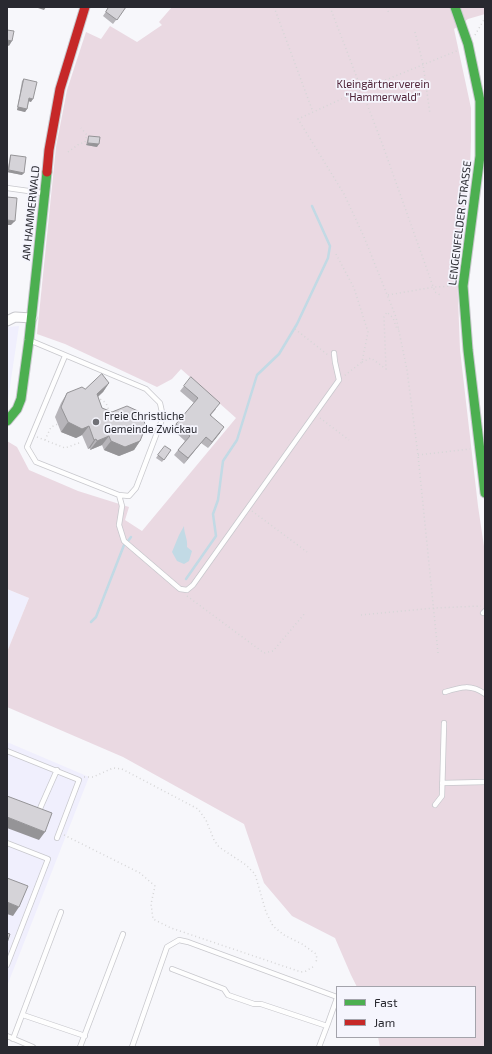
<!DOCTYPE html>
<meta charset="utf-8">
<style>
body{margin:0}
#map{position:relative;width:492px;height:1054px;overflow:hidden;background:#f7f7fb;font-family:"Exo 2",sans-serif}
canvas{display:block}
.frame{position:absolute;inset:0;border:8px solid #292930;pointer-events:none}
.legend{position:absolute;left:336px;top:986px;width:140px;height:52px;box-sizing:border-box;background:#f5f5fd;border:1px solid #a3a3ab;margin:0;padding:5px 7px;list-style:none;font-size:12px;color:#292930}
.legend li{display:flex;align-items:center;gap:8px;height:20px}
.legend b{width:20px;border:1px solid #a3a3ab}
</style>
<div id="map">
<canvas width="492" height="1054"></canvas>
<div class="frame"></div>
<ul class="legend">
<li><b style="height:5px;background:#4caf50"></b>Fast</li>
<li><b style="height:5px;background:#c62828"></b>Jam</li>
</ul>
</div>
<script>
const ctx = document.querySelector('canvas').getContext('2d');
ctx.lineJoin = 'round';
function fillPath(path, color) { ctx.fillStyle = color; ctx.fill(path, 'evenodd'); }
function stroke(path, color, width, dash) { ctx.strokeStyle = color; ctx.lineWidth = width; ctx.lineCap = dash ? 'butt' : 'round'; ctx.setLineDash(dash || []); ctx.stroke(path); }
function write(font, color, halo, rows, align = 'center') {
  ctx.font = font + ' "Exo 2",sans-serif'; ctx.lineWidth = 3.5; ctx.setLineDash([]); ctx.textBaseline = 'middle'; ctx.strokeStyle = halo; ctx.fillStyle = color; for (const [text, x, y, turn = 0] of rows) {
    ctx.save(); ctx.translate(x, y); ctx.rotate((+turn || 0) * Math.PI / 180); ctx.textAlign = isNaN(turn) ? turn : align; if (halo) ctx.strokeText(text, 0, 0); ctx.fillText(text, 0, 0); ctx.restore();
  }
}
const built = new Path2D(`
 M19,326L7,406V327Z
 M7,589L29,598L7,652Z
 M7,742L89,777L7,986Z`);
const green = new Path2D(`
 M172,7H485V14L468,19L454,29L471,108V140L470,172L457,272L460,350L478,506L485,553V1047H380L378,1037H475V987H357L351,975L335,938L292,916L264,883L244,824L123,757L7,707V652L29,598L7,589V441L17,447L29,470L78,491L129,507L125,520L142,531L236,418L181,369L172,379L157,387L65,344L37,334L56,147L67,90L86,32L101,39L110,26L137,42L162,25L159,22Z`);
const water = new Path2D(`
 M184,526C184,534 188,539 187,547L192,551L189,561L184,564L177,561L172,552L179,535Z`);
const stream = new Path2D(`
 M128,541L131,537
 M186,579L216,536L213,514L218,500L223,461L237,440L257,375L279,354L297,324L328,258L330,246L312,206
 M91,622L96,617L124,545`);
const path = new Path2D(`
 M274,7L313,112
 M330,7L383,146L435,292L440,295
 M387,7L389,14
 M415,32L423,64L430,114
 M475,35L485,18
 M68,152L79,144L85,142L87,135L81,128
 M336,254L354,288L368,332L362,362L344,376
 M388,295L434,287L452,286
 M295,329L328,355
 M362,362L371,358L386,369L384,317L387,312L393,318L397,329H399
 M97,397L106,403L110,413
 M320,418L349,440
 M37,437L65,448L79,443
 M45,440L51,427L58,424
 M418,455L470,449
 M252,511L307,552
 M187,596L264,653L273,651L306,612
 M361,615L434,608L481,606
 M438,653L418,455L407,370L396,317L364,237L344,194L298,119L361,90L459,50
 M84,777H93L113,768L122,769L198,809L206,820L214,840L219,847L246,865L255,874L266,912L273,926L284,935L302,944L316,954L317,959L315,964
 M64,835L140,873L155,886L151,904L153,919L171,928L301,972L306,971L313,967`);
const lane = new Path2D(`
 M7,188L43,193
 M29,340L146,389L160,403L163,417L136,488L129,496L119,495L36,462L27,447L65,356
 M119,495L122,506L119,525L124,541L180,589L187,590L193,585L339,380L335,362L334,353
 M483,613L485,611
 M445,692C461,687 471,684 485,694
 M7,751L79,780L57,838
 M442,783L485,782
 M435,805L442,796L444,723
 M38,813L57,770
 M7,843L48,859L7,965
 M172,969L224,989L228,995L254,1004H261L327,1026L337,998
 M23,1015L85,1036
 M7,1036L33,1047
 M13,1039L61,912
 M80,1047L123,934
 M132,1047L167,947L179,940L188,942L337,997
 M319,1047L327,1026`);
const street = new Path2D(`
 M7,321L15,317L32,318`);
const fast = new Path2D(`
 M455,7L468,44L480,101V156L463,286L468,350L485,493
 M7,421L17,409L21,399L29,340L47,172`);
const jam = new Path2D(`
 M47,172L49,150L60,89L85,7`);
const wall = new Path2D(`
 M109,7H126L113,24L103,16Z
 M24,79L31,102L29,101L27,109L25,112L17,110L22,81Z
 M89,136L97,147L86,145L88,138Z
 M11,155L22,175L7,172L10,157Z
 M109,383L103,392L98,397L102,408L140,441L134,450L119,456L104,450L102,445L90,450V448L88,449L82,435L76,438L61,432L55,417L61,403L67,393Z
 M184,386L216,409L211,415L220,433L208,448L201,443L184,464L174,455L185,441L172,429L176,424L194,403L180,391Z
 M171,450L162,462L156,458L158,455Z`);
const shadedWall = new Path2D(`
 M35,7H46L44,10Z
 M7,40L12,41L9,46L7,45Z
 M29,98L33,99L31,102L28,101Z
 M18,107L27,109L25,112L17,110Z
 M88,143L99,144L97,147L86,145Z
 M9,170L24,173L22,175L7,172Z
 M7,220L15,221L11,225H7Z
 M109,383L103,392L90,403L97,394Z
 M68,422L89,426L82,435L76,438L61,432Z
 M224,427L220,433L208,448L212,442Z
 M109,436L102,445L90,450L97,441Z
 M206,437L201,443L184,464L188,458Z
 M96,439L90,448L88,449L94,440Z
 M111,441H140L134,450L119,456L104,450Z
 M7,817L45,832L39,840L7,828Z
 M7,902L19,907L13,916L7,914Z`);
const building = new Path2D(`
 M109,7H126L117,20L106,12Z
 M7,30L14,31L12,41L7,40Z
 M24,79L37,82L33,99L29,98L27,109L18,107Z
 M89,136L100,137L99,144L88,143Z
 M11,155L26,157L24,173L9,170Z
 M7,197L17,198L15,221L7,220Z
 M102,374L109,383L97,394L102,408L112,412L127,406L140,412L146,426L140,441L125,447L111,441L109,436L97,441L96,439L94,440L89,426L82,429L68,422L61,407L67,393L82,387L85,389Z
 M191,377L220,403L210,415L224,427L212,442L206,437L188,458L178,450L190,436L176,424L198,398L184,386Z
 M165,446L171,450L164,460L158,455Z
 M7,796L52,813L45,832L7,817Z
 M7,878L28,886L19,907L7,902Z
 M7,933L10,934L7,943Z`);
const markers = [
 [96,422,4,"#717177"]
];
const parkNames = [
 ["Kleingärtnerverein",383,84],
 ["\"Hammerwald\"",383,97]
];
const streetNames = [
 ["AM HAMMERWALD",31,213,-84],
 ["LENGENFELDER STRASSE",460,223,-83]
];
const poiNames = [
 ["Freie Christliche",104,416],
 ["Gemeinde Zwickau",104,429]
];
fillPath(built, '#f0effd');
fillPath(green, '#ead9e2');
fillPath(water, '#c2dae5');
stroke(stream, '#c2dae5', 2.5);
stroke(lane, '#c8c8cd', 6);
stroke(street, '#c8c8cd', 11);
stroke(fast, '#c8c8cd', 11);
stroke(jam, '#c8c8cd', 11);
stroke(path, '#d6d6d7', 1.5, [1, 3]);
stroke(lane, '#fefefe', 4.5);
stroke(street, '#fefefe', 9);
stroke(fast, '#4caf50', 9);
stroke(jam, '#c62828', 9);
fillPath(wall, '#b7b5ba');
fillPath(shadedWall, '#959497');
fillPath(building, '#d5d3d8');
stroke(building, '#959497', 1);
for (const [x, y, r, color] of markers) { const dot = new Path2D(); dot.arc(x, y, r, 0, 2 * Math.PI); ctx.fillStyle = color; ctx.fill(dot); stroke(dot, '#f5f5fd', 1.5); }
write('11px', '#502439', '#f5f5fd', parkNames);
write('11px', '#292930', '#f5f5fd', streetNames);
write('11px', '#292930', '#f5f5fd', poiNames, 'left');
</script>
